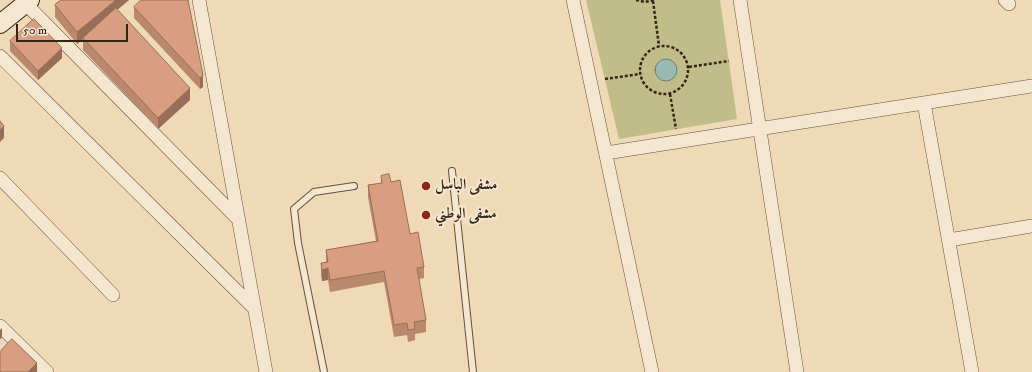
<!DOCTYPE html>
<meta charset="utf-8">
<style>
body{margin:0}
#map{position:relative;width:1032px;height:372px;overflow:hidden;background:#f0d9b6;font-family:"IM FELL DW Pica",serif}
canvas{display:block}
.scale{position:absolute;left:16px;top:24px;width:112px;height:18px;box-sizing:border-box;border:2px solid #362416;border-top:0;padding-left:5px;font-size:12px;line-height:14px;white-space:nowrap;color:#362416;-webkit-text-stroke:3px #f5e6d0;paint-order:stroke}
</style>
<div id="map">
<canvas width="1032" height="372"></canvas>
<div class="scale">50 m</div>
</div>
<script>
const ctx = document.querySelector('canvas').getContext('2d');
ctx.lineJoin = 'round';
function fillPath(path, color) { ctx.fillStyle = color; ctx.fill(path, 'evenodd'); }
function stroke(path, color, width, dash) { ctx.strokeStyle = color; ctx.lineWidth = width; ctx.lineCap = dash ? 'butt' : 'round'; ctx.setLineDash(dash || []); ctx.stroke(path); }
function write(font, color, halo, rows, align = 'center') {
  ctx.font = font + ' "IM FELL DW Pica",Amiri,serif'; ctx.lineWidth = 4; ctx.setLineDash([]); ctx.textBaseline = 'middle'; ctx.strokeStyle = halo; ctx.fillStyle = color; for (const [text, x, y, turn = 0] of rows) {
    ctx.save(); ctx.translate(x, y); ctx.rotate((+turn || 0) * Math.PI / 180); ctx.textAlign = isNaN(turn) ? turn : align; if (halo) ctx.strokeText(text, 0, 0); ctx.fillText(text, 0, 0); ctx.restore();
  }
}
const green = new Path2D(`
 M586,0H720L737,119L619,139Z`);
const water = new Path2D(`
 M655 70a11 11 0 1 1 22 0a11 11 0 1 1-22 0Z`);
const path = new Path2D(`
 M636,0L645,2L655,0
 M653,1L659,46
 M640 70a24 24 0 1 1 48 0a24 24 0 1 1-48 0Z
 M689,67L729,61
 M605,79L640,74
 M670,94L676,129`);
const lane = new Path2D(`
 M452,171L473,372
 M324,372L298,243L294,209L314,192L354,186`);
const street = new Path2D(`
 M199,0L266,372
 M573,0L652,372
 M740,0L797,372
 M1005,0L1009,4
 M25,3L238,219
 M0,56L255,309
 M924,103L972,372
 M606,153L1032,86
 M0,178L113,295
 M949,240L1032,226
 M0,326L47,372`);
const secondary = new Path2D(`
 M0,24L30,0`);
const wall = new Path2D(`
 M61,0H129L117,10L190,100L158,129L83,50V39L77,44L55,17V5Z
 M188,0L203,87L200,89L134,18V7Z
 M10,41L62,58L38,80L10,51Z
 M381,176L391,182L410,234L424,267V278L419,279L426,320V332L415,334V340L408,342L407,335L394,337L384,282L330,292L328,280L322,281L321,275V263L326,262V250L376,241L368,197V185L381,183Z`);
const shadedWall = new Path2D(`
 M116,0H129L77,44V32Z
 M62,48V58L38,80V71Z
 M203,75V87L200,89V78Z
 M190,88V100L158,129V118Z
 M4,126V138L0,142V130Z
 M328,268V280L322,281V270Z
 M2,328V338L0,339V330Z
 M37,363V372H28Z`);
const building = new Path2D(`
 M61,0H116L77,32L55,5Z
 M141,0H188L203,75L200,78L134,7Z
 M116,8L190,88L158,118L83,38Z
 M34,19L62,48L38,71L10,41Z
 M0,121L4,126L0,130Z
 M389,174L391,182L400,180L410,234L418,232L424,267L417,268L426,320L414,322L415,329L408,330L407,323L394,325L384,271L330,280L328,268L322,270L321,263L328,262L326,250L378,241L368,185L382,183L381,176Z
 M12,339L37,363L28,372H0V352Z`);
const markers = [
 [426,186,5,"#8f2418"],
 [426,215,5,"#8f2418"]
];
const poiNames = [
 ["مشفى الباسل",435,186],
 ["مشفى الوطني",435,215]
];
fillPath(green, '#c0bd89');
fillPath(water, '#9bb9b3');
stroke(water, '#737d74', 1);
stroke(lane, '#64513e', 8);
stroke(street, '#64513e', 14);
stroke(secondary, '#362416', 20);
stroke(path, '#362416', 2.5, [3, 2]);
stroke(lane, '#f5e6d0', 6);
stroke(street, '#f5e6d0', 13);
stroke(secondary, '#f5e6d0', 18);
fillPath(wall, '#ba886d');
fillPath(shadedWall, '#976f59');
fillPath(building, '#d89e7f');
stroke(building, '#976f59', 1);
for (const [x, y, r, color] of markers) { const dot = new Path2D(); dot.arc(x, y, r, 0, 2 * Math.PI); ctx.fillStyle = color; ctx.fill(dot); stroke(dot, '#f5e6d0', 1.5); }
write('bold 15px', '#362416', '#f5e6d0', poiNames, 'left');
</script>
